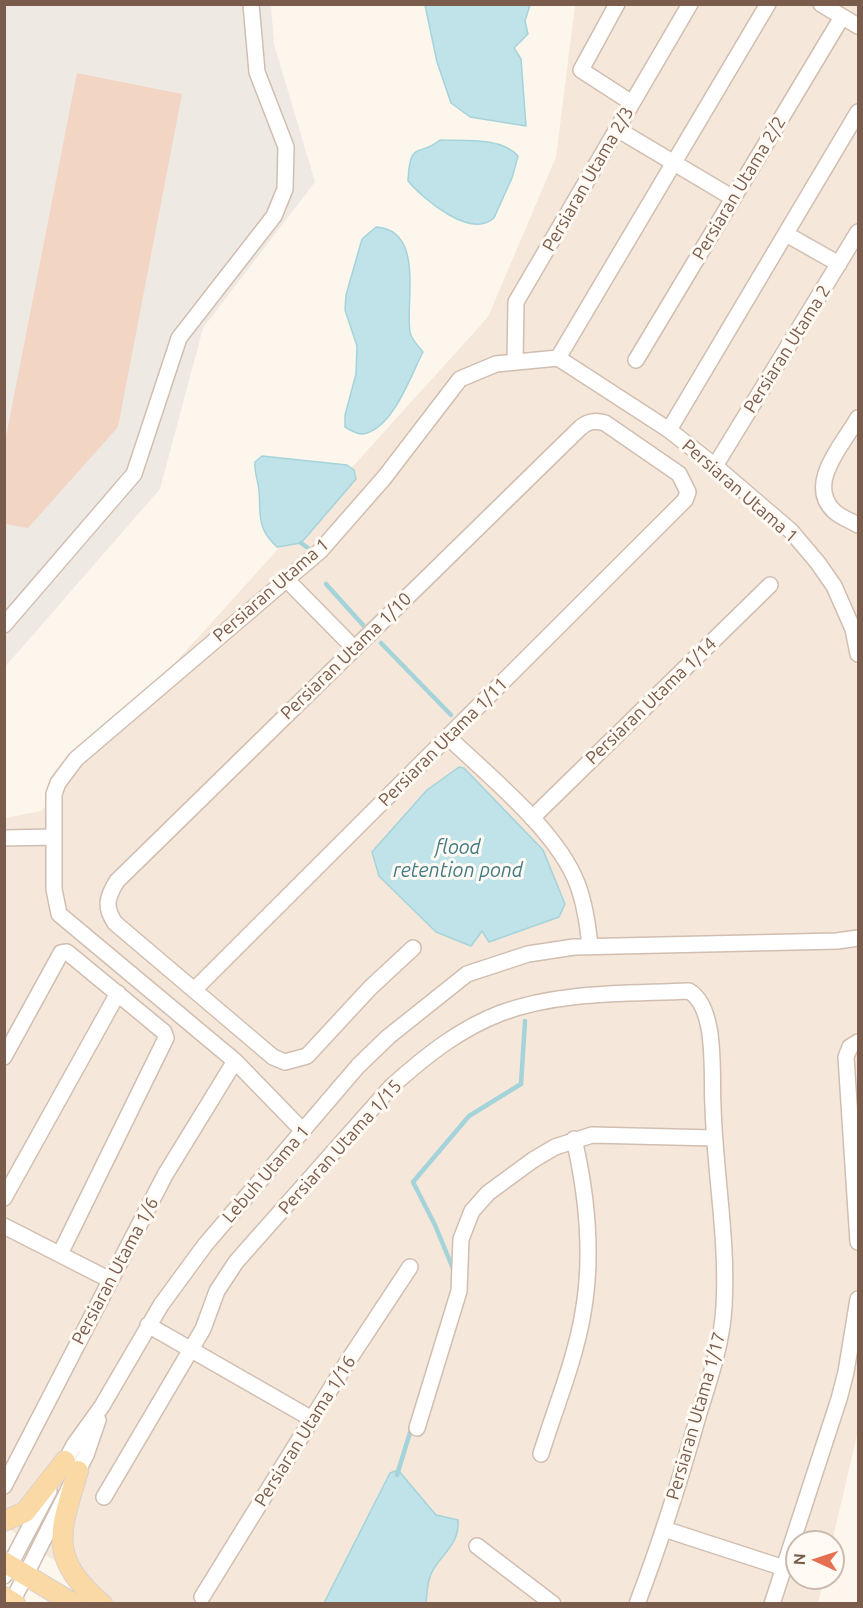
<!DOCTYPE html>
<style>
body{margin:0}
#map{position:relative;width:863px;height:1608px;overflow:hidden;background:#fdf6ec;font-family:Ubuntu,sans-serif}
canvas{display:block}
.frame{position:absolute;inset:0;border:6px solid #7a5c4d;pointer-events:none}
.north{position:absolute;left:785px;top:1530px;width:60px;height:60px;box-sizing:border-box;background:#fffaf3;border:2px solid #cabbb1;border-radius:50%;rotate:273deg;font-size:16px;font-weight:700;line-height:24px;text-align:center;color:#7a5c4d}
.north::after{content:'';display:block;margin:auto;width:21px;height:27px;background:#e76f51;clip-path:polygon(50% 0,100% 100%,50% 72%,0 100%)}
</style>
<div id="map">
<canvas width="863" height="1608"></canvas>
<div class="frame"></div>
<div class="north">N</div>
</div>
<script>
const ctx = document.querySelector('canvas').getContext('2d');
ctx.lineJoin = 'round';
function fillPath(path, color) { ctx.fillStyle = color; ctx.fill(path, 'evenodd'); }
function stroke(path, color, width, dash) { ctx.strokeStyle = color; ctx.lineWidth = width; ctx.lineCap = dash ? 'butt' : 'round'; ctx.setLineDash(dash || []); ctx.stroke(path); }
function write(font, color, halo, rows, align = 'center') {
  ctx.font = font + ' Ubuntu,sans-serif'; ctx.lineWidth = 6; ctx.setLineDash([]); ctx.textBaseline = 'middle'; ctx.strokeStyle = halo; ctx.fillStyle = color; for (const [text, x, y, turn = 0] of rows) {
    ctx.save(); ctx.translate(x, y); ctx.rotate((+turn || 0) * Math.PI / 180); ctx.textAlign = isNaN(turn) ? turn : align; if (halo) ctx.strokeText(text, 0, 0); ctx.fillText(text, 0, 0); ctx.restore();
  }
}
const residential = new Path2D(`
 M575,5H858V1431L832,1542H797V1578H824L818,1603H115L5,1526V818L41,811L488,317L556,157Z`);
const industrial = new Path2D(`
 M5,5H271L274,44L315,182L203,328L160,489L5,667Z`);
const water = new Path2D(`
 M425,5H530L525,21L528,34L514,48L521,59L526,126L470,117L451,103L437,62Z
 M440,140C465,141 501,137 518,156L512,178L494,218C471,239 424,200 408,181C410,139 418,158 440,140Z
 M376,227C425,230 405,302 410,332C411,339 419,347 423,352C411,375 394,425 367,433C359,436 352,431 345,427V415L356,374L357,346L345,310L346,295L362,239Z
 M262,456L347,465L354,470L356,479L301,543L277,547C256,528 261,514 259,490C258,480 254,472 255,462Z
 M459,767L464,768L543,850L565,904L559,917L489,942L482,931L471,946L436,932L379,876L372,852L427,790Z
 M398,1470L436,1515L458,1520C460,1543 443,1553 433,1570C427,1579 427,1593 426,1603H324L390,1473Z`);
const stream = new Path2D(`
 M301,543L308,548
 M326,584L363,625
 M381,643L451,715
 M454,1271L435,1225L413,1182L469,1116L521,1084L525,1021
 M397,1475L412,1426`);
const building = new Path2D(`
 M77,73L182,94L118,427L28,528L4,524V447Z`);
const minor = new Path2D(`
 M617,4L581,70L632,103
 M821,4L858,26
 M617,129L733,198
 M786,234L839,264
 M558,358L768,4
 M636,360L842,17
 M515,362L516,302L690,4
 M858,418C844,443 805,484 834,511C840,517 851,521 858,525
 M669,430L858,112
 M715,466L858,232
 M286,579L354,648
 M4,625L134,474L179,338L274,216L285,189L286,147L257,72L251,4
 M448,737C489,776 557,831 577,883C585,904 588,925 590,947
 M532,818L770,585
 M4,838L54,837
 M194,990L685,500L688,492L679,474L605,423C595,420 588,421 580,428L117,881C107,897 104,907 115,923L273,1057L285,1062L307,1056L370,988L413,948
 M858,1042L850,1047L846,1057L858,1242
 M4,1057L61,953L67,952L164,1032L166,1038L60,1254
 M303,1131L235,1061L59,914L54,889V794L58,783L76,759L320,551L384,478L460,379L496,364L558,358L669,430L715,466L791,531L818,563L834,586L853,629L858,654
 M4,1198L118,993
 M4,1226L110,1280
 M148,1325L312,1419
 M417,1428L459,1291L461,1239L472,1211L488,1193L533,1160L555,1147L592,1135L714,1138
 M541,1454C555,1408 575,1361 583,1313C593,1256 587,1195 574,1139
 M61,1470L74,1445L102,1406L161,1305L205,1245L358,1066L388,1037L467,974L528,954L574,947L837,941L858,938
 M4,1486L165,1175L235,1061
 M104,1497L203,1329L217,1291L236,1262L391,1087C424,1057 459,1029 501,1013C560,991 628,994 689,991C718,1008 711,1076 713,1107C715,1174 728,1240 724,1307C722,1343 710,1378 699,1413C681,1477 661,1541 637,1604
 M664,1529L784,1568
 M477,1546L553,1604
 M4,1576L49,1491
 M202,1597L346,1364L410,1267
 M12,1602L86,1455L98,1420
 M772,1604L839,1399L846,1372L858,1299`);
const major = new Path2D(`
 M78,1471C60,1532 47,1557 102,1604
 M4,1521L25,1512L65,1461
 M4,1562L74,1604
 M4,1597L15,1604`);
const streetNames = [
 ["Persiaran Utama 2/3",588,179,-60],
 ["Persiaran Utama 2/2",739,188,-59],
 ["Persiaran Utama 2",787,349,-58],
 ["Persiaran Utama 1",740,491,41],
 ["Persiaran Utama 1",271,590,-41],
 ["Persiaran Utama 1/10",346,656,-44],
 ["Persiaran Utama 1/14",651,701,-44],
 ["Persiaran Utama 1/11",443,742,-45],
 ["Persiaran Utama 1/15",340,1147,-48],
 ["Lebuh Utama 1",266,1174,-49],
 ["Persiaran Utama 1/6",115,1271,-62],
 ["Persiaran Utama 1/17",696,1416,-74],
 ["Persiaran Utama 1/16",305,1431,-58]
];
const waterNames = [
 ["flood",458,847],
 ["retention pond",458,870]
];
fillPath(residential, '#f5e8da');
fillPath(industrial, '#efe9e4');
fillPath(water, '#bfe3e8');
stroke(water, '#a5d3da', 1.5);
stroke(stream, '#a5d3da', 4.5);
fillPath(building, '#f3d5c3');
stroke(minor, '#d1beb0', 18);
stroke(major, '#dad1cd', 22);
stroke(minor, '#fff', 15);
stroke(major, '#fbd9a5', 20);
write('18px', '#7a5c4d', '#fffaf3', streetNames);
write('italic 20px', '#437c86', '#fffaf3', waterNames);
</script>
